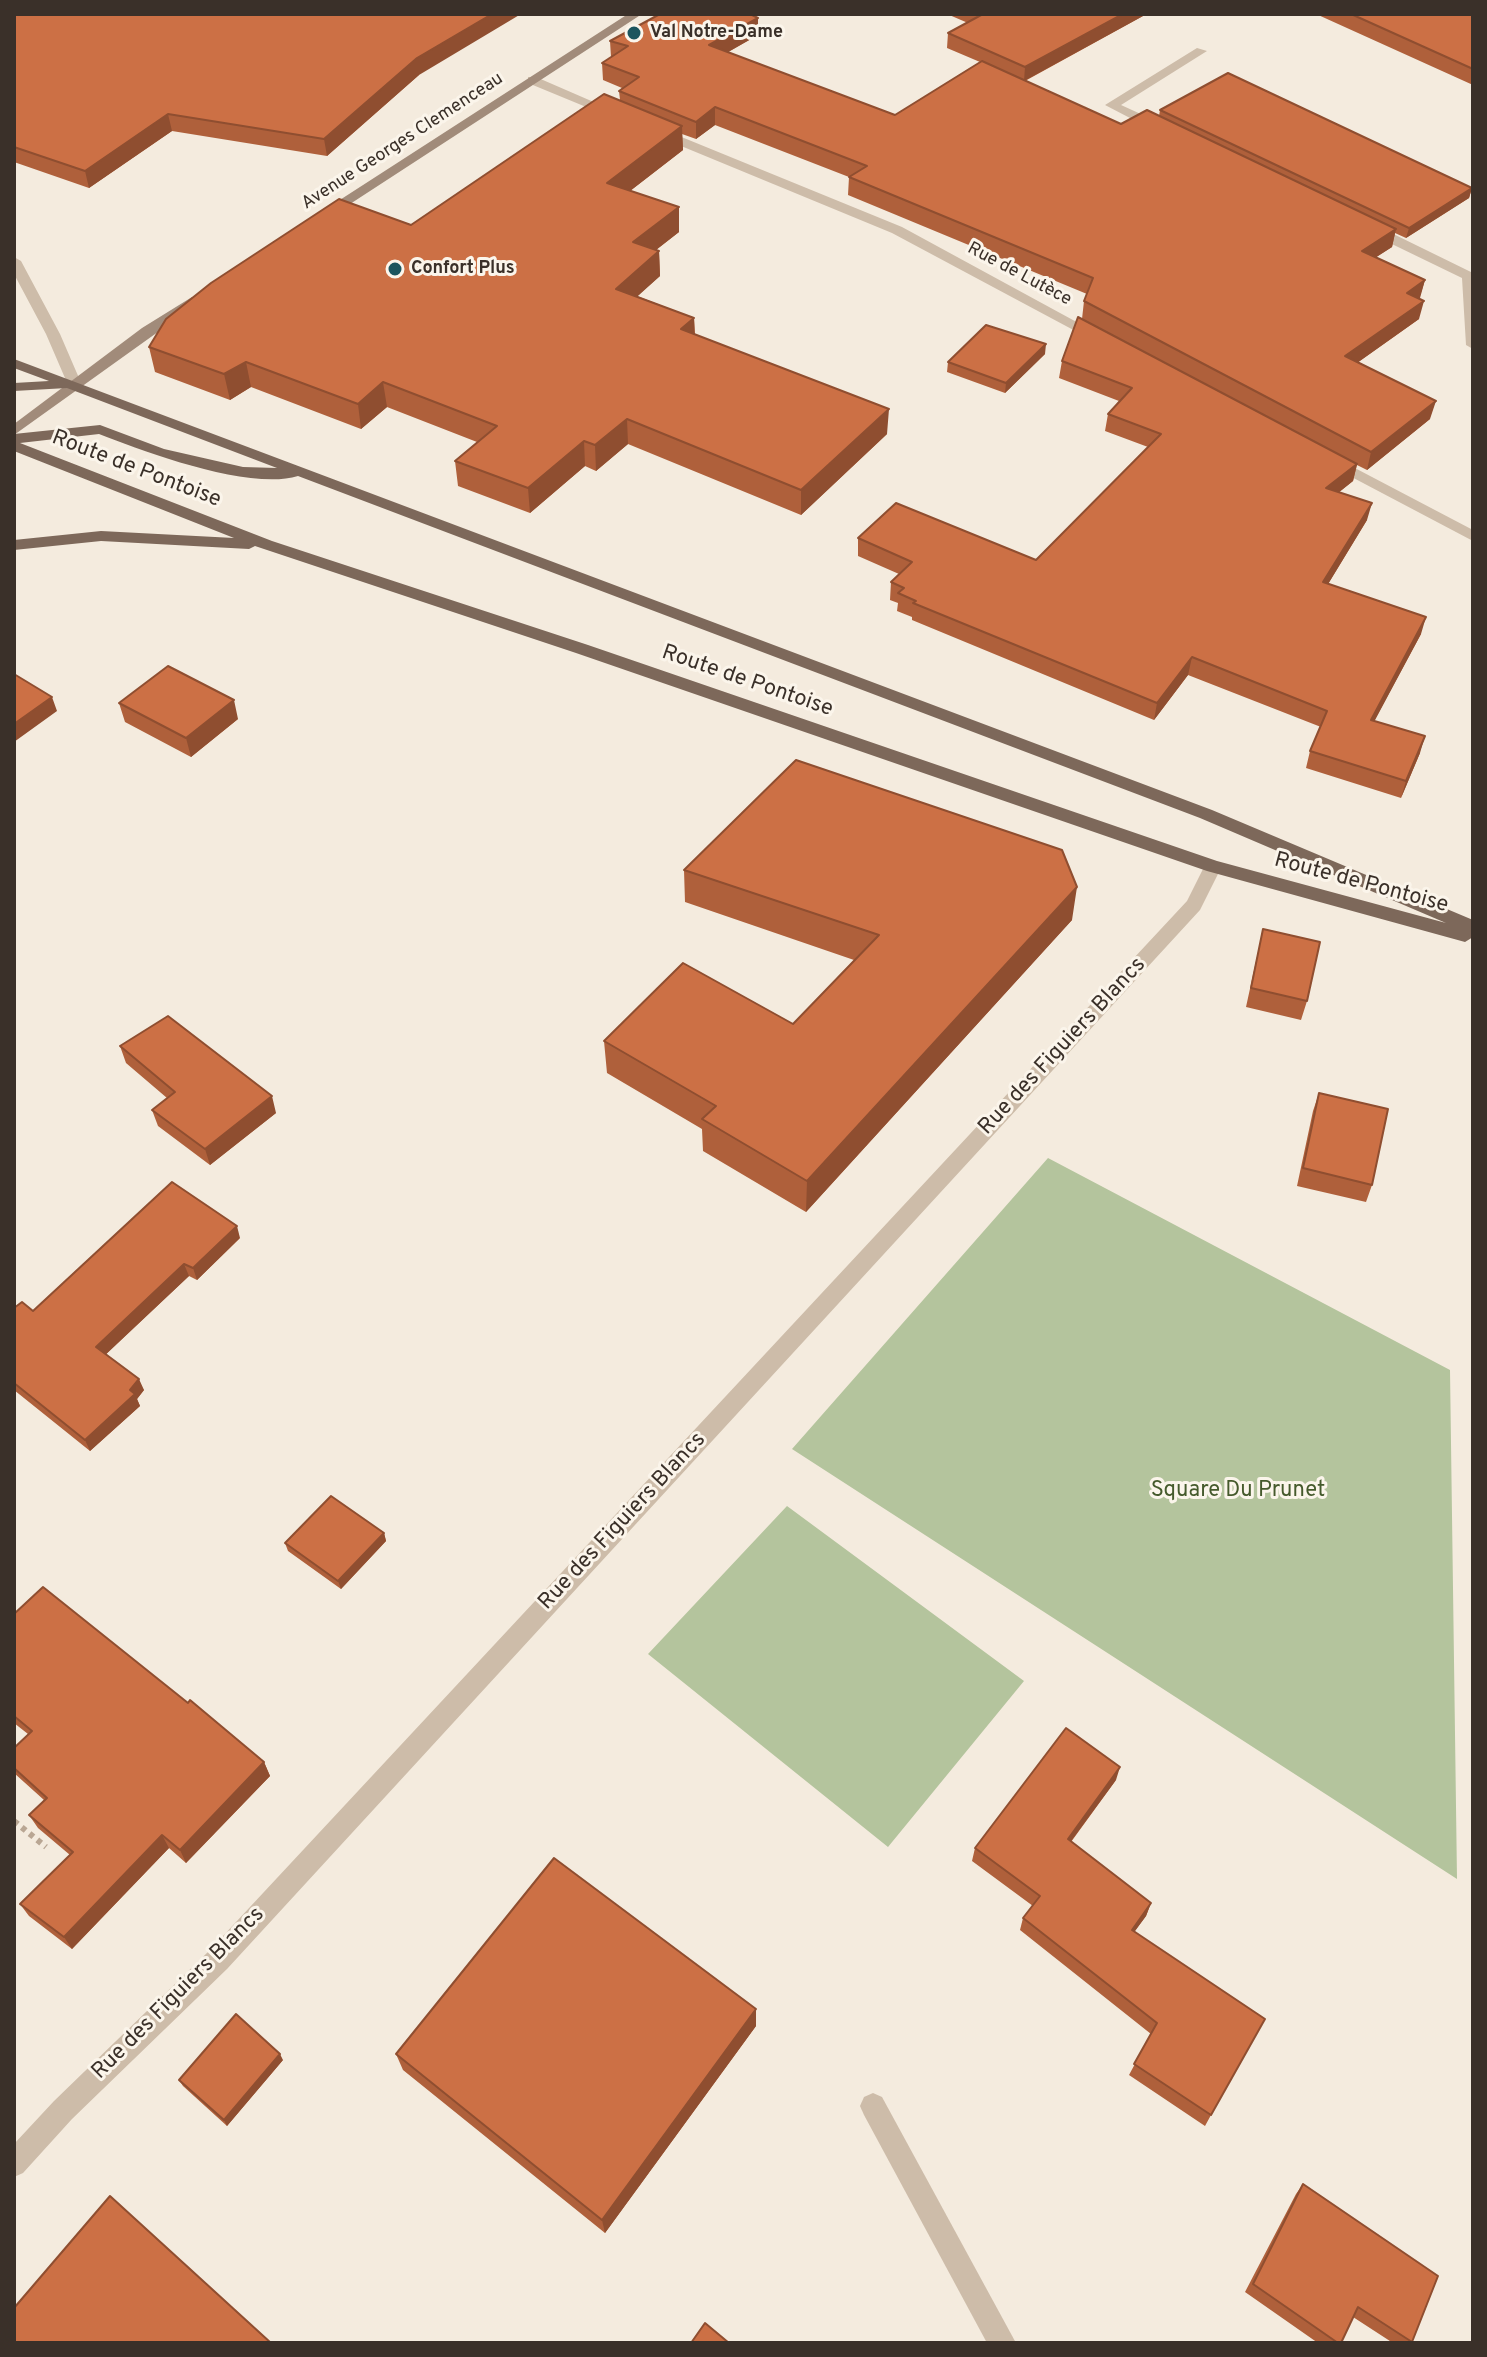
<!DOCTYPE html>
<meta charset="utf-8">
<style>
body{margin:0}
#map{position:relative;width:1487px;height:2357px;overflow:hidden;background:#f4ebde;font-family:Overpass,sans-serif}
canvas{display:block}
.frame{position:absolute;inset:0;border:16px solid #3a3029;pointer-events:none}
</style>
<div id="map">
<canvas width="1487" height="2357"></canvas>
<div class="frame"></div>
</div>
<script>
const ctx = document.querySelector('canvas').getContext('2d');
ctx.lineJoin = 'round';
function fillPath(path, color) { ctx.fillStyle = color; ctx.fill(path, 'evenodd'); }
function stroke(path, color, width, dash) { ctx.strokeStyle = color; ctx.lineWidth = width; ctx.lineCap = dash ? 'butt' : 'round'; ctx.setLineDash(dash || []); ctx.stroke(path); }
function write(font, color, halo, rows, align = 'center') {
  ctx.font = font + ' Overpass,sans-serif'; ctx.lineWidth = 6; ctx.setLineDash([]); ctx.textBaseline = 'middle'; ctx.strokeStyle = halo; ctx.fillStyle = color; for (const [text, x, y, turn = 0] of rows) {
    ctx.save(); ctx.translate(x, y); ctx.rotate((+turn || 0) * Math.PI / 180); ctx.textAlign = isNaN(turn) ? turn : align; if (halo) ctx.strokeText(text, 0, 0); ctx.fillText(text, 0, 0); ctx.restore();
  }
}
const green = new Path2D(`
 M1048,1158L1450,1370L1457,1879L792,1449Z
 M787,1506L1024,1681L888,1847L648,1654Z`);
const path = new Path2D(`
 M14,1821L46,1847`);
const lane = new Path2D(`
 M873,2093L882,2097L1016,2343H987L864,2115L860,2106L864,2097Z`);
const street = new Path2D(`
 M1197,48L1207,51L1121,105L1165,125V131H1155L1105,105Z
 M528,77H536L619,113L608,116L528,83Z
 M657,127L902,227L1106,338L1099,342L1094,341L892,233L652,134L651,131Z
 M1365,225H1375L1473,273V349L1466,345L1462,278L1365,231Z
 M14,257L21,261L60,334L82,385L80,388L75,389L68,385L46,334L14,274Z
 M1332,456L1473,530V541L1327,464L1324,461Z
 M1213,860L1222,866L1200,910L227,1969L72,2119L23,2173L14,2177V2144L54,2101L209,1951L1187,901L1207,861Z`);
const secondary = new Path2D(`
 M628,14H642L327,219L315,216Z
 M192,297L199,301L197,304L14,435V424L142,328Z`);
const primary = new Path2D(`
 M14,359L1212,810L1473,920V937L1465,942L1207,871L576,653L255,546L249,549L101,541L14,550V540L101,531L234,538L14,451V434L100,425L164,449L243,467L277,468L67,388L14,391V383L49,381L14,368ZM99,434C145,452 250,491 298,476L1200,818L1446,923L1217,861L588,645L272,541L20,443Z`);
const wall = new Path2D(`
 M14,14L419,75L327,156L172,131L89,188L14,162Z
 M947,14H1144L1143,16L1025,81L1121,124L1159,116L1160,110L1472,188L1469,198L1406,238L1395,233L1392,247L1376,257L1425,280L1419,299V319L1357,363L1430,419L1367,470L1357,465L1353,481L1339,492L1367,520L1328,584L1421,634L1374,721L1420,753L1401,798L1306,768L1310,751L1321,727L1188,675L1154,720L912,620V617L897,611L898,603L890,600L891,582L899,574L858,556V538L1036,560L1148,447L1105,431L1108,414L1119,401L1059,378L1062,361L1082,319L1084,301L1087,294L848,195L849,177L715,125L696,139L682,134L683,150L630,191L679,207V232L656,250L659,251L660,276L637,296L694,318L695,334L887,434L801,515L628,444L596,471L585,466L530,513L458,486L455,461L477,442L387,407L361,429L251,387L230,400L155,372L149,347L411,225L620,100L619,91L622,88L603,80L602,63L611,57L610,41L758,18V35L728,52L895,115L980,62L947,48L948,33L968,23Z
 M1316,14H1473V85Z
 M1045,354L1005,393L947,372L948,362Z
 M119,703L238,719L191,757L125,722Z
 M684,870L1072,920L806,1212L703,1151L702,1129L607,1073L604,1041L793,1024L854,960L685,902Z
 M1263,929L1307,1001L1301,1020L1246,1007Z
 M120,1046L276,1113L210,1165L158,1126L152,1110L167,1098L126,1063Z
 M1319,1093L1372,1185L1366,1202L1297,1186L1313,1111Z
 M240,1238L197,1280L189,1276L106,1354L144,1390L137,1399L140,1406L90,1451L14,1390V1308L33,1311Z
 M384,1533L386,1541L341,1589L288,1551L285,1543Z
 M14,1614L188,1703L264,1762L270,1776L186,1863L169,1848L72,1949L29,1916L20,1904L70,1855L38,1828L29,1815L44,1800L14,1773V1748L28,1734L14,1723Z
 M1116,1780L1071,1842L1151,1903L1146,1916L1134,1932L1211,2115L1205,2126L1129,2075L1151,2034L1020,1930L1023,1918L1033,1906L972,1861L975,1848Z
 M756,2026L605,2233L403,2070L396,2054Z
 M283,2060L227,2126L183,2086L179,2080Z
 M1303,2184L1412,2342L1411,2343H1393L1353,2317L1341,2343H1318L1245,2292L1296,2194Z`);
const shadedWall = new Path2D(`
 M492,14H521L419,75L327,156L324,139L417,58Z
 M1123,14H1144L1143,16L1024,81L1025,67Z
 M758,18V35L709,63V45Z
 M715,107V125L696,139V122Z
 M168,114L172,131L89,188L85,171Z
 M682,126L683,150L608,208L607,183Z
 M1472,188L1469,198L1406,238L1409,228Z
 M679,207V232L634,267L633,242Z
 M1396,229L1392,247L1358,269L1362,251Z
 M659,251L660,276L618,314L616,289Z
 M1425,280L1420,298L1402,311L1407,293Z
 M1424,301L1419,319L1340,375L1345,356Z
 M694,318L695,343L681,329Z
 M1046,344L1045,354L1005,393L1006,383Z
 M246,362L251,387L230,400L224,374Z
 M383,382L387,407L361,429L358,404Z
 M1436,401L1430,419L1367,470L1371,452Z
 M889,409L887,434L801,515V490Z
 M627,419L628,444L596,471L595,445Z
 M584,441L585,466L530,513L528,488Z
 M1357,464L1353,481L1322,506L1326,488Z
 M1372,503L1367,520L1319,599L1323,582Z
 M1426,617L1421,634L1366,737L1371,720Z
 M1192,657L1188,675L1154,720L1157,703Z
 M52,697L57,711L14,742V724Z
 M234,700L238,719L191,757L186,738Z
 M1425,736L1420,753L1401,798L1406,781Z
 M1077,887L1072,920L806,1212L807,1181Z
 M272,1096L276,1113L210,1165L205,1149Z
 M237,1226L240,1238L197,1280L193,1268Z
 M184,1264L189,1276L101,1359L96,1347Z
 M139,1379L144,1390L137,1399L140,1406L90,1451L85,1440Z
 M384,1533L386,1541L341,1589L338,1581Z
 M264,1762L270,1776L186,1863L180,1850Z
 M1120,1767L1116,1780L1063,1852L1068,1839Z
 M162,1835L169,1848L72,1949L64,1937Z
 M1151,1903L1146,1916L1127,1942L1132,1930Z
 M756,2009V2026L605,2233L602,2220Z
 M280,2054L283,2060L227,2126L224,2120Z`);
const building = new Path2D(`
 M14,14H492L417,58L324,139L168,114L85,171L14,147Z
 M660,14H750L758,18L709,45L895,115L982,61L1121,124L1147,110L1396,229L1362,251L1425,280L1407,293L1424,301L1345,356L1436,401L1371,452L1084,301L1093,278L849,177L867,166L715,107L696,122L619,91L639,77L602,63L628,46L610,41Z
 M982,14H1123L1025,67L948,33L983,14Z
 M1351,14H1473V69Z
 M1228,73L1472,188L1409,228L1160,110Z
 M604,94L682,126L607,183L679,207L633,242L659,251L616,289L694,318L681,329L889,409L801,490L627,419L595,445L584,441L528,488L455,461L497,426L383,382L358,404L246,362L224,374L149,347L166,319L211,283L339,199L411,225Z
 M1078,317L1357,464L1326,488L1372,503L1323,582L1426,617L1371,720L1425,736L1406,781L1310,751L1327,711L1192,657L1157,703L913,603L916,601L898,593L904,588L891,582L912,562L858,538L896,503L1036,560L1161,434L1108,414L1132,388L1062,361Z
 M986,325L1046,344L1006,383L948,362Z
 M168,666L234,700L186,738L119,703Z
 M14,674L52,697L14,724Z
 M796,760L1062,850L1077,887L807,1181L702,1119L716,1106L604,1041L683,963L793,1024L879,935L684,870Z
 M1263,929L1320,942L1307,1001L1251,988Z
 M168,1016L272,1096L205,1149L152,1110L175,1092L120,1046Z
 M1319,1093L1388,1109L1372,1185L1303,1168Z
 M172,1182L237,1226L193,1268L184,1264L96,1347L139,1379L130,1390L135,1394L85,1440L14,1383V1308L22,1302L33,1311Z
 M331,1496L384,1533L338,1581L285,1543Z
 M43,1587L188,1703L190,1700L264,1762L180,1850L162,1835L64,1937L20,1904L73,1852L29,1815L47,1798L14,1768V1748L32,1731L14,1716V1614Z
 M1066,1728L1120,1767L1068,1839L1151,1903L1132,1930L1265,2019L1211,2115L1134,2064L1157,2023L1023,1918L1040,1896L975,1848Z
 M554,1858L756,2009L602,2220L396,2054Z
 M236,2014L280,2054L224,2120L179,2080Z
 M1303,2184L1438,2276L1412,2342L1358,2307L1341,2343H1338L1253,2284Z
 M110,2196L271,2343H14V2308Z
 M705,2323L729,2343H691Z`);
const markers = [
 [634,33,8,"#1c555e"],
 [395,269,8,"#1c555e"]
];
const farPoinames = [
 ["Val Notre-Dame",650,33],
 ["Confort Plus",411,269]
];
const farStreetnames = [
 ["Avenue Georges Clemenceau",403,142,-33],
 ["Rue de Lutèce",1019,275,28]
];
const streetNames = [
 ["Route de Pontoise",136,470,21],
 ["Route de Pontoise",747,682,19],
 ["Route de Pontoise",1361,884,15],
 ["Rue des Figuiers Blancs",1063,1047,-47],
 ["Rue des Figuiers Blancs",623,1522,-47],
 ["Rue des Figuiers Blancs",179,1994,-45]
];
const parkNames = [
 ["Square Du Prunet",1238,1492]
];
fillPath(green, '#b4c49d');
stroke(path, '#b9a693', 6, [5, 5]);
fillPath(lane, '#cdbca9');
fillPath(street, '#cdbca9');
fillPath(secondary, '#a18b7a');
fillPath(primary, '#7d685a');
fillPath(wall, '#af603b');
fillPath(shadedWall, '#8f4e30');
fillPath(building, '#cc7045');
stroke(building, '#8f4e30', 2);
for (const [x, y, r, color] of markers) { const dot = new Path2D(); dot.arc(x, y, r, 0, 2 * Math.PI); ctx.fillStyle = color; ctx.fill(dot); stroke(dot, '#fbf5eb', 3); }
write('bold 18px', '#3a3029', '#fbf5eb', farPoinames, 'left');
write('18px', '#3a3029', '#fbf5eb', farStreetnames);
write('22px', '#3a3029', '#fbf5eb', streetNames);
write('22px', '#455a2c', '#fbf5eb', parkNames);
</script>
